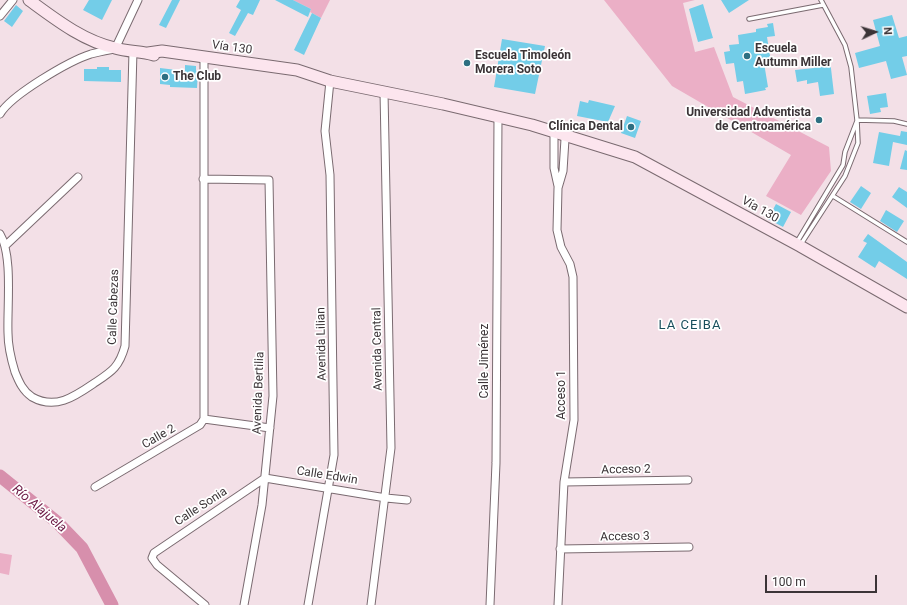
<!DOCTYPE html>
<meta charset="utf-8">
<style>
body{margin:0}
#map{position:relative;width:907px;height:605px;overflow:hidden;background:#f3e0e7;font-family:Roboto,sans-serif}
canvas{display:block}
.north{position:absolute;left:855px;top:12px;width:40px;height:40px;-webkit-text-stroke:3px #fff;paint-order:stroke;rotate:86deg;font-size:11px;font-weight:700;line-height:16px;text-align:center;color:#3b3437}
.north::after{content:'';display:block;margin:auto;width:14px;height:18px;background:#3b3437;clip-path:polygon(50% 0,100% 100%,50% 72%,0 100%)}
.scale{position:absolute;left:765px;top:575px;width:112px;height:18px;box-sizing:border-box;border:2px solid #3b3437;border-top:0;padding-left:5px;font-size:12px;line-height:14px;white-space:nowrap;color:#3b3437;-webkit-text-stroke:3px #fff;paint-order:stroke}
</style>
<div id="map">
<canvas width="907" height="605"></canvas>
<div class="north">N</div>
<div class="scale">100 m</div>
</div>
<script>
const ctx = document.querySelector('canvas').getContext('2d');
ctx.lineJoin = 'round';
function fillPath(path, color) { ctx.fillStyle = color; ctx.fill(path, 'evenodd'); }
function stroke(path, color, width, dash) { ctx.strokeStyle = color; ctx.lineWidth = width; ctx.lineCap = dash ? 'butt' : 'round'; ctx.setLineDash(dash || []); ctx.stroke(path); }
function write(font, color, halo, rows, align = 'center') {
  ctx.font = font + ' Roboto,sans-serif'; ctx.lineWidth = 3.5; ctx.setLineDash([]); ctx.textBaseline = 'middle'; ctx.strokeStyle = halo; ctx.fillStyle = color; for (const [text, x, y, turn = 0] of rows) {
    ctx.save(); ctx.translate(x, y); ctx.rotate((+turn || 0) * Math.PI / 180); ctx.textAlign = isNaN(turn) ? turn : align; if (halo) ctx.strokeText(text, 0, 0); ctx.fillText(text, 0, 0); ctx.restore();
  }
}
const green = new Path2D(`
 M293,0H330L321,18L310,12L311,9Z
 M604,0H695L683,3L695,52L714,47L733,97L829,147L831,171L801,215L766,196L791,155L672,86Z
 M0,553L12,555L9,575L0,573Z`);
const river = new Path2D(`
 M0,476L57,522L82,548L112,605`);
const building = new Path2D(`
 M89,0H112L102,20L83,10Z
 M172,0H180L166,28L159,25Z
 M240,0H260L253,15L248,13L235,36L229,33L241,10L236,7Z
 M275,0H293L311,9L308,17Z
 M721,0H749L729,13Z
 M703,4L713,38L698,42L689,9Z
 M16,5L23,11L12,27L4,21Z
 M312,13L321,18L304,55L294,50Z
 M892,15L899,38L907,36V56L902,57L907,75L891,79L886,61L859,68L855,53L880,46L873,20Z
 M773,23L775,36L767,37L771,62L764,63L768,87L765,88L766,90L745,94L743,81L737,82L734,63L726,64L724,52L730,51L729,45L739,44L738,35L756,32V29L768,27L767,24Z
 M502,39L545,46L535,94L494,87Z
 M830,60L834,94L820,96L818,82L807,84V80L797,82L795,70L814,68L813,63Z
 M185,65L196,66V71H198L197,88L170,87V85L160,84V68L185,71Z
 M97,67H109V70H121V82L84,81V69H97Z
 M886,93L888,107L880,108L881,112L870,114L867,96Z
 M589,100L615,106L608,122L577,116L580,101L588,103Z
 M627,116L641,121L635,138L621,133Z
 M901,131L907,132V145L893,142L889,166L873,163L879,132L900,136Z
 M905,150L907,151V170L900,169Z
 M861,186L871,193L861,209L850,202Z
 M899,187L907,192V208L892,197Z
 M776,204L791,212L783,227L768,219Z
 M886,210L904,221L897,232L880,221Z
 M868,234L907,262V279L879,261L875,268L858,257L867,243L863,241Z`);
const lane = new Path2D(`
 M749,19L823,5
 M857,120L894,121L907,124
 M833,196L907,242
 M797,242L843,165L845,152L857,121
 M801,244L845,176L858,143L857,120L851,67L845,45L821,0`);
const street = new Path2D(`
 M0,16L13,0
 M0,114C11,95 69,61 91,54C99,52 107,50 115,49L138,0
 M554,136V168L558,186
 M203,179L269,180L273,396L262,505L244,605
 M0,234C13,255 7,307 8,333C8,347 11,359 15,372C19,382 23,391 32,397C55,410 74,397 93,384C111,372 119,368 125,346L133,51
 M5,246L78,177
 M204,419V57
 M564,482L688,480
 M95,487L200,425L204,419L270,428
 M560,549L689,547
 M205,605L157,565L152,558L154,553L265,478L386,498L407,500
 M308,605L334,455L330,175L325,131L330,81
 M371,605L391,448L384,92
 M490,605L496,463L498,117
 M558,605L564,482L574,420L573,277L570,264L561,247L557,230L558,188L563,171L565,139`);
const secondary = new Path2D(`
 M29,0C55,19 83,41 115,48C128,52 142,51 154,55
 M148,53L162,51L297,70L330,81L443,104L532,125L635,157L800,246L907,307`);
const markers = [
 [747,56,4,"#2d6f81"],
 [467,63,4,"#2d6f81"],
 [165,77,4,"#2d6f81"],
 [819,120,4,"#2d6f81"],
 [631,127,4,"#2d6f81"]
];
const streetNames = [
 ["Vía 130",232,48,8],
 ["Vía 130",760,210,29],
 ["Calle Cabezas",114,307,-88],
 ["Avenida Lilian",322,344,-91],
 ["Avenida Central",378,349,-91],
 ["Calle Jiménez",485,361,-90],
 ["Avenida Bertilia",259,393,-88],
 ["Acceso 1",562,395,-90],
 ["Calle 2",159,437,-30],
 ["Acceso 2",626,470,-1],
 ["Calle Edwin",327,476,9],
 ["Calle Sonia",201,507,-33],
 ["Acceso 3",625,537,-1]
];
const poiNames = [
 ["Escuela",755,49],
 ["Autumn Miller",755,63],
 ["Escuela Timoleón",475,56],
 ["Morera Soto",475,70],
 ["The Club",173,77],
 ["Universidad Adventista",811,113,"right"],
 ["de Centroamérica",811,127,"right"],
 ["Clínica Dental",623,127,"right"]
];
const neighbourhoodNames = [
 ["LA CEIBA",690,326]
];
const waterNames = [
 ["Río Alajuela",39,509,40]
];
fillPath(green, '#ebafc6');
stroke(river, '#d78fac', 13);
fillPath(building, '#73cde8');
stroke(lane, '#7a6a70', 5.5);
stroke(street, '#7a6a70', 9);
stroke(secondary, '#7a6a70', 13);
stroke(lane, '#fff', 3.5);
stroke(street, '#fff', 7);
stroke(secondary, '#fce5ee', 11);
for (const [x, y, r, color] of markers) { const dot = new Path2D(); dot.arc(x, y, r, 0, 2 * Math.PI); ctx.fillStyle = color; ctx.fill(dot); stroke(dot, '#fff', 1.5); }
write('12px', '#3b3437', '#fff', streetNames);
write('bold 12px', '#3b3437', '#fff', poiNames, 'left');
ctx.letterSpacing = '1px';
write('13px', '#184e5c', '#fff', neighbourhoodNames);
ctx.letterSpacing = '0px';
write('italic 13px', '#6b1743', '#fff', waterNames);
</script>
